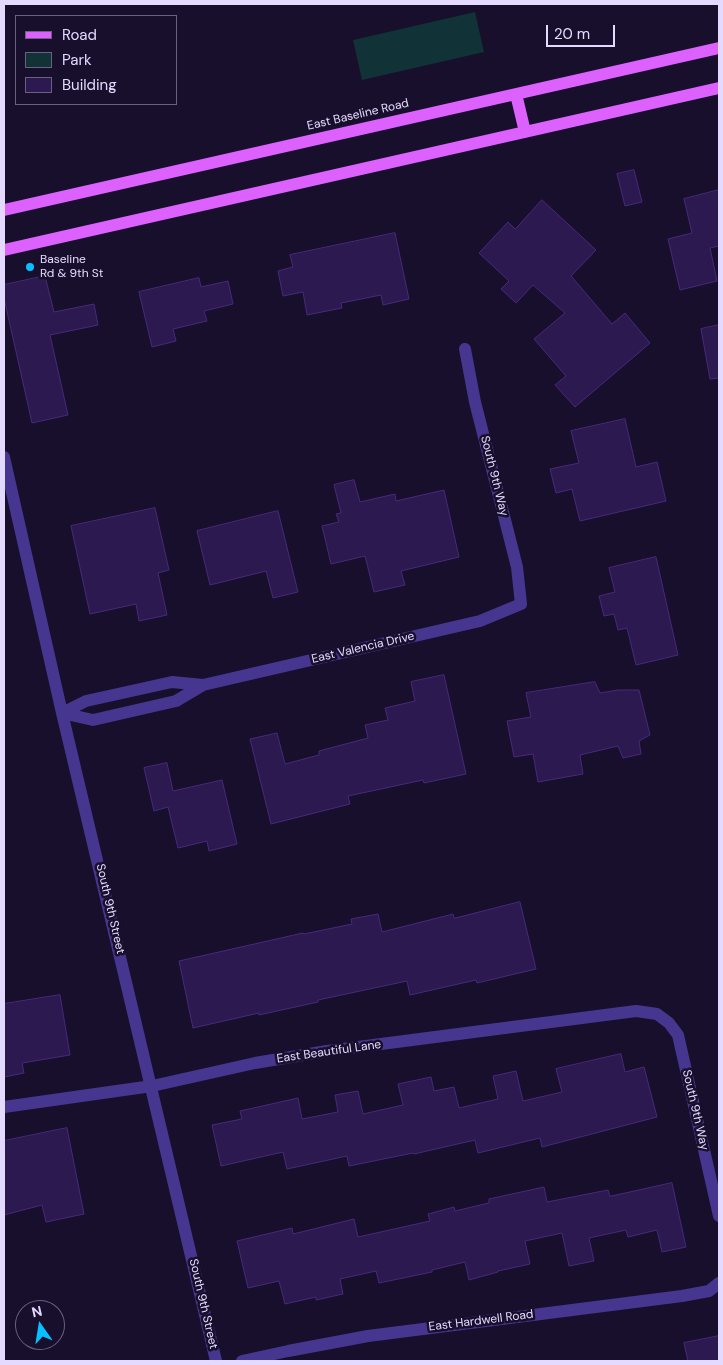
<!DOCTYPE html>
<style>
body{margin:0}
#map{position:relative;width:723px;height:1365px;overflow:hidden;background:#180f2c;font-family:"DM Sans",sans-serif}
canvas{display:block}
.frame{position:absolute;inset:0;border:5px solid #e4daff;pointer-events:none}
.legend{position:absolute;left:15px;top:15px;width:162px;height:90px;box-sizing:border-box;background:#180f2c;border:1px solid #6a6080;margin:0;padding:6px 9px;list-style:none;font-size:15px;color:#e4daff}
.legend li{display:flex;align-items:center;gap:10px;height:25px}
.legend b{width:25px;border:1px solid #6a6080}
.north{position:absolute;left:15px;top:1300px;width:50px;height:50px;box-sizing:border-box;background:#180f2c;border:1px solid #6a6080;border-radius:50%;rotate:347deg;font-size:14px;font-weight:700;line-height:20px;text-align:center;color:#e4daff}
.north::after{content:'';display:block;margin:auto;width:18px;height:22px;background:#06c0ff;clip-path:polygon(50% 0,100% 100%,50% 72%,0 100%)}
.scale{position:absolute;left:546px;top:25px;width:69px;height:22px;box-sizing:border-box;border:2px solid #e4daff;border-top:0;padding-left:6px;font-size:15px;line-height:18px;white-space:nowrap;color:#e4daff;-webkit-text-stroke:4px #180f2c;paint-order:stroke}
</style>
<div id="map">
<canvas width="723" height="1365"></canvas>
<div class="frame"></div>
<ul class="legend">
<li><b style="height:6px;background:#dc61ff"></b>Road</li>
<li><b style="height:14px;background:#113237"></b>Park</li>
<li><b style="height:14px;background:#2c194f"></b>Building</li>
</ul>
<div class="north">N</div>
<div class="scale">20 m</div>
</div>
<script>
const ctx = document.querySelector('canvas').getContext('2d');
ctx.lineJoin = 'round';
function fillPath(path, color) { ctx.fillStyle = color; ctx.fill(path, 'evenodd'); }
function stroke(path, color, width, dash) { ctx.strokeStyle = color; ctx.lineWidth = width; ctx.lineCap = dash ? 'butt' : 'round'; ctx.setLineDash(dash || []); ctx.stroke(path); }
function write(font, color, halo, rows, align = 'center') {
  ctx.font = font + ' "DM Sans",sans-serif'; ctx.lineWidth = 5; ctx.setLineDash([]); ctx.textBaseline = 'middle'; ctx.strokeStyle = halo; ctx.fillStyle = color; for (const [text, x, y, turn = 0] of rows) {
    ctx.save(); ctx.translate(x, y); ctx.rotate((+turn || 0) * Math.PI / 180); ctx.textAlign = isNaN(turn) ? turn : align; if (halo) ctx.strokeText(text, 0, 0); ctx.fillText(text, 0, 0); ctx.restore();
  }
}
const green = new Path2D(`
 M475,12L484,52L362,80L353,40Z`);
const building = new Path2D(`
 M634,170L642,202L625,206L617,174Z
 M719,190V246L710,248L717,281L680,290L668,239L692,233L684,199Z
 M542,200L596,250L571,276L612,324L625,313L650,343L575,407L555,385L566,376L534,339L565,313L533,285L516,303L501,289L509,281L479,253L508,222L515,229Z
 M395,233L409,299L383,305L381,295L341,303L342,308L307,315L303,292L283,296L278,271L293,267L290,255Z
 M45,276L54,312L94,304L98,325L50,335L68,415L32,423L4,298V285Z
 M199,278L201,287L228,281L233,304L204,311L207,321L173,329L176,341L152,347L139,292Z
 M719,325V378L710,379L701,329Z
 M625,419L636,467L657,462L666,501L580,521L572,489L556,493L550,469L579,463L571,431Z
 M354,480L360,502L395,494L396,501L444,490L459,557L401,571L405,585L374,592L365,556L331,564L322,526L339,522L336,514L341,513L334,485Z
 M155,508L169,570L158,573L167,615L139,621L136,604L90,614L71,526Z
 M278,511L298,592L273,598L266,571L210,585L197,531Z
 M656,557L678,655L636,665L627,628L618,630L614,614L604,616L599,596L615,592L609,568Z
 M444,675L466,774L424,783L423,780L348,796L350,804L271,824L250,739L277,733L285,764L319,755V751L368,738L365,725L388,720L385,708L415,701L411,682Z
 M595,682L600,693L618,690H639L650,735L639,741L641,754L623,758L618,746L580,755L583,774L538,782L533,754L514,757L507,721L531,717L526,693Z
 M167,763L173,791L222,780L237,844L209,851L207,841L178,848L168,807L154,811L144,768Z
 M520,902L536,969L477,983L476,980L410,995L407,981L318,1000V1002L259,1015V1013L193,1028L179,961L303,933L304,934L352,924L351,919L378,914L382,932L453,914L454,918Z
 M60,995L70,1055L22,1063L24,1073L4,1077V1004Z
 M621,1054L625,1072L644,1067L657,1117L542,1147L540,1138L478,1153L475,1140L414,1154L413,1153L349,1166L347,1156L287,1169L283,1152L221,1166L212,1125L242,1119L240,1111L298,1098L302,1119L338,1112L335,1095L358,1091L363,1114L403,1105L398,1084L431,1077L434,1091L454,1087L459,1108L498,1099L493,1076L516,1071L523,1101L562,1092L556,1069Z
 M67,1128L84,1214L46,1222L42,1205L4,1215V1141Z
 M672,1183L686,1247L662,1252L657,1230L628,1237L626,1230L589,1238L594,1261L569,1266L562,1233L525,1241L530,1264L498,1271V1272L469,1280L465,1262L432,1270V1272L379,1283L376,1271L340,1279L343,1294L316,1300V1297L285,1304L279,1281L248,1288L237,1241L292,1228L293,1234L354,1219L358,1237L430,1221L428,1214L454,1207L455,1211L489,1203V1199L544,1187L547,1202L608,1190L610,1196Z
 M719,1336V1361H688L684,1343Z`);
const minor = new Path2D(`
 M4,457L62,713L216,1361
 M62,713L93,720L176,701L203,685L480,621L521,604L517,567L475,402L465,349
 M62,713L86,701L172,682L203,685
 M4,1107L152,1086L255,1063L327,1051L636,1011L657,1014L669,1023L678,1035L719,1216
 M242,1361L288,1351L368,1336L682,1296L709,1291L719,1283`);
const primary = new Path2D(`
 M516,94L525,132
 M4,210L719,48
 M4,250L719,88`);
const markers = [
 [30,267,5,"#06c0ff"]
];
const streetNames = [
 ["East Baseline Road",358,115,-13],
 ["South 9th Way",494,476,76],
 ["East Valencia Drive",363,648,-13],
 ["South 9th Street",110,909,77],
 ["East Beautiful Lane",329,1052,-8],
 ["South 9th Way",695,1110,77],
 ["South 9th Street",203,1304,77],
 ["East Hardwell Road",481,1321,-7]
];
const poiNames = [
 ["Baseline",40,260],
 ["Rd & 9th St",40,274]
];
fillPath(green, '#113237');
fillPath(building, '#2c194f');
stroke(building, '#47297d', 1);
stroke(minor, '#47368f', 12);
stroke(primary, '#dc61ff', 12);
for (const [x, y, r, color] of markers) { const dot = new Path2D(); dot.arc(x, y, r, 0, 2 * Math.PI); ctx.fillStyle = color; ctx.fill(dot); stroke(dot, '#180f2c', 2); }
write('12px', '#e4daff', '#180f2c', streetNames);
write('12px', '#e4daff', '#180f2c', poiNames, 'left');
</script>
